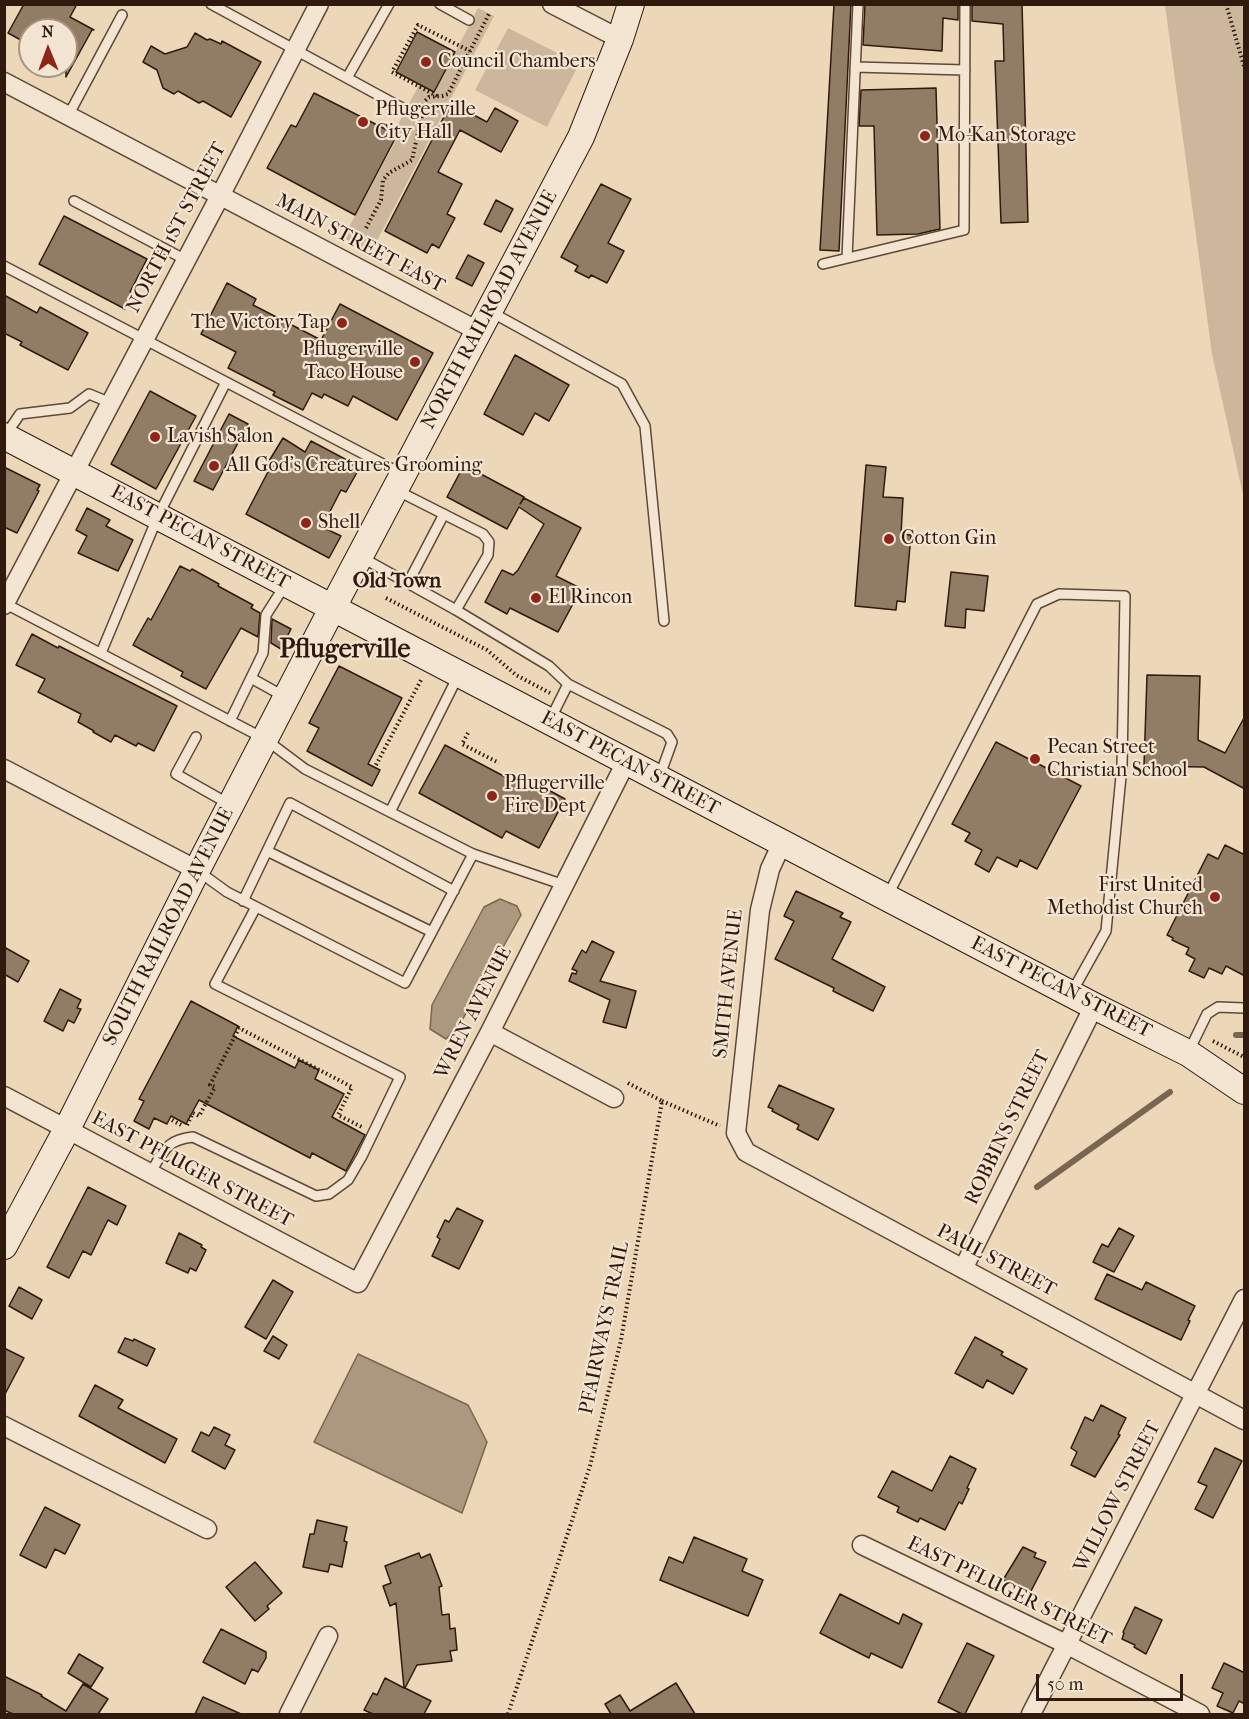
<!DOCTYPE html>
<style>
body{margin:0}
#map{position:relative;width:1249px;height:1719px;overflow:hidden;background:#ecd7b9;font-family:"IM FELL French Canon",serif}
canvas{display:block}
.frame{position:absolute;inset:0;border:6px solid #2f1a0d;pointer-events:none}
.north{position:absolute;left:18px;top:18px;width:60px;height:60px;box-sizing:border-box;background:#f3e5d2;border:2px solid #a59483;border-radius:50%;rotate:359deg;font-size:16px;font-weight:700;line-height:24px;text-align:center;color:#2f1a0d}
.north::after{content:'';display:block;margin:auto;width:21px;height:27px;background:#8f2418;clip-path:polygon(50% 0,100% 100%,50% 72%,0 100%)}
.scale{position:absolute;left:1036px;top:1674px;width:147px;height:27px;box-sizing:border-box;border:3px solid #2f1a0d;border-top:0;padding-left:8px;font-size:18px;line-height:21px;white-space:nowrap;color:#2f1a0d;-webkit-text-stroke:4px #f3e5d2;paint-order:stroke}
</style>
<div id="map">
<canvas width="1249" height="1719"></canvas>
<div class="frame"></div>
<div class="north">N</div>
<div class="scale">50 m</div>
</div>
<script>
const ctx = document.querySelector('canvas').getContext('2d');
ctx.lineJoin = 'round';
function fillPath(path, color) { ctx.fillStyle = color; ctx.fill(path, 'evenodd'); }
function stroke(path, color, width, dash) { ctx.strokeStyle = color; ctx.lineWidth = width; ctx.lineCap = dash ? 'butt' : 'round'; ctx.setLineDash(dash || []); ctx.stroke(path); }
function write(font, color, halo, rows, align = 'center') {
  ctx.font = font + ' "IM FELL French Canon",serif'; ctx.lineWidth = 4.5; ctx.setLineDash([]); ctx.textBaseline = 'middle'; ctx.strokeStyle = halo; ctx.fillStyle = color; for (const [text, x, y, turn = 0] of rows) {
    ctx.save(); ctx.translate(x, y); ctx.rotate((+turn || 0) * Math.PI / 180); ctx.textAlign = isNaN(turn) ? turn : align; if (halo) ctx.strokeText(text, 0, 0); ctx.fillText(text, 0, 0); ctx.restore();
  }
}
const green = new Path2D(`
 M1165,5H1244V499L1212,354Z
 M478,8L494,16L371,252L343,238L399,135L394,132L419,85L435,92Z
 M508,28L579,64L547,127L475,90Z`);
const water = new Path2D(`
 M500,899L517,906L521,915L460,1024L446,1039L430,1029L432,1005L484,907Z
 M358,1354L468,1405L487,1442L462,1513L314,1442Z`);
const stream = new Path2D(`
 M1236,1035H1244
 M1037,1187L1170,1092`);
const building = new Path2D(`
 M24,4H77L70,17L94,30H92L66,77V30H30V45L8,33Z
 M834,4H851L839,251L820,250Z
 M865,4H958V20L943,18L942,51L863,45Z
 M972,4H1022L1028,222L1001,223L995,61H1004L1003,24L972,21Z
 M417,32L455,52L434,92L396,72Z
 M195,33L207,40L210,39L221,44L222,41L261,62L231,117L203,101L199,103L178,91L174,94L163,88L157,70L143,62L151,46L165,54L187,47Z
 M936,88L940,229L918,234L877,235L874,126H859L861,90Z
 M314,93L397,135L355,215L267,168L291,125L296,127Z
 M451,103L487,122L495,108L518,121L501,152L460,130L438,172L462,184L447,214L455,218L439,248L432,244L427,253L385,231Z
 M601,184L631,199L608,243L624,251L607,283L591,275L589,278L575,271L578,266L561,257Z
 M496,200L513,209L501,232L484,224Z
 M64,216L147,259L130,292L133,294L125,309L39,264Z
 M468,255L484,263L472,286L456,278Z
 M227,283L256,299L253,305L321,340L340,304L433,353L397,420L353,396L348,406L324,394L322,398L312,393L303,410L273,395L275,392L228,368L236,352L201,334Z
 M4,295L37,313L40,307L88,333L68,370L20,345L22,342L4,333Z
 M515,355L569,385L549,421L535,413L523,435L484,414Z
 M150,391L196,416L156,489L111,464Z
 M229,414L248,424L213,490L194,481Z
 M283,438L305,452L311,441L360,467L346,492L341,490L322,527L341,536L329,558L246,514L270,468L266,466Z
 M464,465L524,497L520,504L524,498L581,528L556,576L578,587L572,598L575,600L558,632L510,608L507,614L485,602L502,570L513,575L518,570L544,524L519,507L507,529L447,497Z
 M866,465L886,467L883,497L903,498L901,534L911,535L905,602L897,601L896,610L855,606Z
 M4,467L40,485L37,490L39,491L17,533L4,527Z
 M87,508L110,520L106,526L133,540L118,571L78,553L87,536L76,530Z
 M180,566L190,571L192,569L219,584L218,586L253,605L251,608L260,613L258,637L241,628L206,689L181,676L183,672L133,645L148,618L151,620Z
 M951,572L988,576L984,611L966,609L965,628L945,626Z
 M272,619L291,629L281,649L271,643Z
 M32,634L58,648L59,646L177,706L154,751L138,743L136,746L115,735L111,742L93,732L94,731L78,722L81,714L38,692L45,679L16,665Z
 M339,666L402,698L368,764L380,770L372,786L307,751L319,728L309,723Z
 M1147,675L1200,676L1198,740L1225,753L1245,716V789L1204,767L1144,766Z
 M996,742L1081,786L1037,869L1020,860L1017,867L997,857L989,872L975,864L982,850L965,841L970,833L952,824Z
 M445,745L528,789L532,781L565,799L539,848L506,831L502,838L419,793Z
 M1225,845L1245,855V976L1226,966L1222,974L1209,968L1204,978L1189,971L1195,959L1186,954L1189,948L1172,940L1173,938L1167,935L1208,854L1218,859Z
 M796,891L843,913L840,917L851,922L832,959L885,987L873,1011L833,991L834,988L775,959L794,921L784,916Z
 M592,941L614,952L600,981L636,991L626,1028L603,1022L610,1000L569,981L572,973L576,974L577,971L572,969L582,950L586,953Z
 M4,947L29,961L18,982L4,974Z
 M60,989L81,1000L77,1008L81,1009L74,1023L68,1020L63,1031L44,1021Z
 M191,1001L238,1026L233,1036L295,1068L299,1060L319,1070L315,1079L344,1094L332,1117L365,1135L346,1171L312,1153L310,1158L199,1100L186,1124L171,1116L167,1124L154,1118L149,1129L134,1121L144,1101L139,1099Z
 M779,1085L834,1109L818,1140L797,1129L799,1125L772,1111L773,1109L768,1107Z
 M88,1187L126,1206L117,1225L108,1220L91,1255L83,1251L69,1278L47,1267Z
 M457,1208L483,1221L459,1269L432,1256L440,1239L437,1237L445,1220L449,1222Z
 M1119,1228L1134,1236L1114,1272L1093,1262L1102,1244L1108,1247Z
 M179,1233L202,1245L201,1247L206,1250L196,1271L190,1268L188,1273L166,1263Z
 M1107,1274L1142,1290L1146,1282L1195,1306L1188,1320L1190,1321L1181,1340L1095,1299Z
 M273,1280L293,1292L266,1339L245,1327Z
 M19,1287L42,1300L32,1319L9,1306Z
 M273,1336L287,1345L279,1359L264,1351Z
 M975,1337L1003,1352L1001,1355L1027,1369L1013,1394L987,1380L983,1388L955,1373Z
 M125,1338L133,1341L134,1339L155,1349L147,1366L118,1352Z
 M4,1348L24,1358L4,1396Z
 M95,1385L123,1400L118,1408L177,1439L165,1463L79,1416Z
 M1101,1405L1126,1418L1118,1434L1120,1435L1095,1477L1071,1465L1077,1452L1071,1448L1085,1417L1093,1421Z
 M214,1427L230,1435L225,1445L235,1450L225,1469L192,1451L201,1432L209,1436Z
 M1215,1448L1242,1461L1213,1518L1195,1509L1207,1486L1198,1482Z
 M950,1456L976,1469L967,1488L969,1489L962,1504L959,1502L945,1530L920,1518L918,1522L897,1512L899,1507L878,1497L892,1471L932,1491Z
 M45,1507L80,1525L65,1554L55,1549L46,1568L20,1555Z
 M317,1520L347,1527L344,1541L347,1542L342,1567L330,1564L328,1572L303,1567L310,1534H314Z
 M694,1537L747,1559L742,1571L763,1580L748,1616L660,1580L669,1557L683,1563Z
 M1023,1547L1036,1553L1034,1557L1046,1562L1030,1593L1003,1580Z
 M419,1553L421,1558L430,1554L442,1586L439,1587L442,1615L449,1614L450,1629L455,1628L457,1650L450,1651L452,1661L417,1665L405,1688L431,1701L424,1714H373L364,1710L373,1693L377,1695L385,1678L404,1688L396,1603L390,1606L383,1586L391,1583L385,1566Z
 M255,1562L282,1593L267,1606L269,1609L255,1621L226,1587Z
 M840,1594L899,1624L903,1614L922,1624L902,1668L871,1653L869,1658L820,1633Z
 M1135,1607L1162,1620L1146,1654L1134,1647L1135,1645L1122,1639L1124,1633L1123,1632Z
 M221,1629L266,1652V1658L258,1672L252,1669L245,1684L203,1662Z
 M967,1643L994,1656L965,1714H962L938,1702Z
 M79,1654L103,1668L91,1687L68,1673Z
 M1224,1663L1245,1673V1704L1239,1701L1233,1713L1217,1706L1223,1693L1212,1688Z
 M4,1676L42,1695L41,1696L66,1711L83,1684L108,1699L98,1714H13L4,1710Z
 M676,1683L695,1714H611L605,1704L620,1695L630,1711Z
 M203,1697L241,1714H195Z`);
const path = new Path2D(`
 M1226,4L1244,66
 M437,96L392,72L418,25L470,51
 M366,228L381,200L383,180L389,173L412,160L425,101L429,97L442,96L448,94L490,12
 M386,598L487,650L516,675L550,693
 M468,733L462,744L499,763
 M376,765L421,680
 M1213,1041L1244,1057
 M662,1101L720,1126
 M172,1120L181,1125
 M187,1125L193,1113L199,1116L215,1087L210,1085L239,1028L352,1087L338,1115L362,1127
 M508,1714L590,1466L621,1340L662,1101L626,1082`);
const lane = new Path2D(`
 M211,4L404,109
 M440,4L469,20
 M855,67L965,70
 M347,78L389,4
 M68,116L122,15
 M74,201L186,260
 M847,258L858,4
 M823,264L964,230L965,4
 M4,266L402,474
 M491,312L622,384L645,426L664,621
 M5,436L20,414L70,408L89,394L111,403
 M396,490L483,534L489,542L488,555L456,610L549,666L568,684L550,720
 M361,557L456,610
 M408,583L444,514
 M4,603L265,739L305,769L473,854L564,885
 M101,653L158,516L226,382
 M251,678L285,697
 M568,684L667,734L672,742L659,778
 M230,721L263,653L266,615L285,585
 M196,737L176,774L229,804
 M390,812L458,676
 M267,851L432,932
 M198,871L227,892L405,983L473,854
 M888,895L1037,604L1059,594L1125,596L1122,766L1106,931L1072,992
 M243,901L290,803L454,891
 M1189,1051L1207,1014L1218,1007L1244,1008
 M150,1173C164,1152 165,1140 193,1137L316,1196L329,1194L348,1180L362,1156L400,1077L215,984L256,907`);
const street = new Path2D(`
 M552,4L620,39
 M4,82L478,331
 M4,605L220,196L319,4
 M4,769L197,870
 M782,843L770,869L760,910L736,1133L746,1152L1244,1420
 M490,1032L614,1098
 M4,1096L358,1283L490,1032L626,762
 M963,1269L1094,1006
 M4,1426L207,1529
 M862,1545L1068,1645L1200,1714
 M289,1714L328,1636
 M1031,1714L1244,1299`);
const secondary = new Path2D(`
 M4,436L1094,1006L1188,1053L1244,1091
 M4,1246L67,1129L197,870L333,607L581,137L620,39L631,4`);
const markers = [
 [426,62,6,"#8f2418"],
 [363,122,6,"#8f2418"],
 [925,136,6,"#8f2418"],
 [342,323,6,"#8f2418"],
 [415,362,6,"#8f2418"],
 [155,437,6,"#8f2418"],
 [214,466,6,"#8f2418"],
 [306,523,6,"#8f2418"],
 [889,539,6,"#8f2418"],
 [536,598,6,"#8f2418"],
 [1035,759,6,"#8f2418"],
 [492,796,6,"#8f2418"],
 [1215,897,6,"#8f2418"]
];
const poiNames = [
 ["Council Chambers",438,62],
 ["Pflugerville",375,110],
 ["City Hall",375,133],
 ["Mo-Kan Storage",937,136],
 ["The Victory Tap",330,323,"right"],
 ["Pflugerville",403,350,"right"],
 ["Taco House",403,373,"right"],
 ["Lavish Salon",167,437],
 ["All God's Creatures Grooming",226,466],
 ["Shell",318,523],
 ["Cotton Gin",901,539],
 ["El Rincon",548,598],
 ["Pecan Street",1047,748],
 ["Christian School",1047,771],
 ["Pflugerville",504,784],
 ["Fire Dept",504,807],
 ["First United",1203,886,"right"],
 ["Methodist Church",1203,909,"right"]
];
const streetNames = [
 ["NORTH 1ST STREET",177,228,-62],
 ["MAIN STREET EAST",360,244,28],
 ["NORTH RAILROAD AVENUE",490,310,-62],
 ["EAST PECAN STREET",200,538,28],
 ["EAST PECAN STREET",630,764,28],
 ["SOUTH RAILROAD AVENUE",169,927,-63],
 ["SMITH AVENUE",729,984,-84],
 ["EAST PECAN STREET",1061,988,27],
 ["WREN AVENUE",474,1013,-63],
 ["ROBBINS STREET",1008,1128,-64],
 ["EAST PFLUGER STREET",192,1170,28],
 ["PAUL STREET",996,1261,28],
 ["PFAIRWAYS TRAIL",605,1328,-78],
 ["WILLOW STREET",1118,1497,-63],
 ["EAST PFLUGER STREET",1009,1592,26]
];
const neighbourhoodNames = [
 ["Old Town",397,582]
];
const districtNames = [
 ["Pflugerville",345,651]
];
fillPath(green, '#ccb79c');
fillPath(water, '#ac977f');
stroke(water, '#7a6551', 1.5);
stroke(stream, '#7a6551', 6);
fillPath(building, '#917c66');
stroke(building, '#2f1a0d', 1.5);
stroke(lane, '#5e4938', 12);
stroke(street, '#5e4938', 21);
stroke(secondary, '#2f1a0d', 28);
stroke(path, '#2f1a0d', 4, [1.5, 3]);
stroke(lane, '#f3e5d2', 9);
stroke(street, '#f3e5d2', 18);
stroke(secondary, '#f3e5d2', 26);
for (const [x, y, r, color] of markers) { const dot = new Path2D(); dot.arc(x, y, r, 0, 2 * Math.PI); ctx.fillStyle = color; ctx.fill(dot); stroke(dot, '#f3e5d2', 2); }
write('20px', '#2f1a0d', '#f3e5d2', poiNames, 'left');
write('20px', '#2f1a0d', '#f3e5d2', streetNames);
write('bold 21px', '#2f1a0d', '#f3e5d2', neighbourhoodNames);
write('bold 26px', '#2f1a0d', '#f3e5d2', districtNames);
</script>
